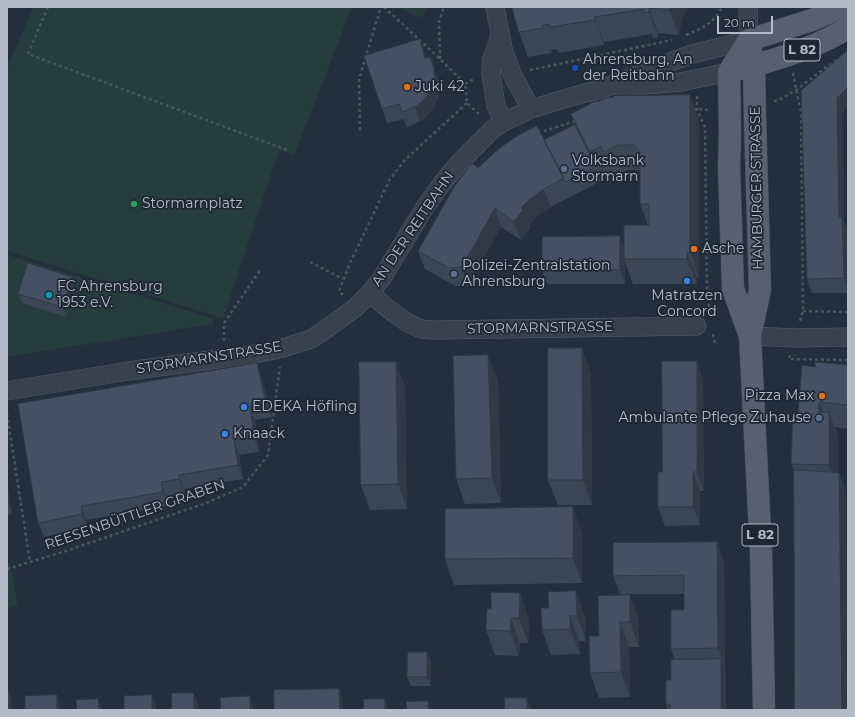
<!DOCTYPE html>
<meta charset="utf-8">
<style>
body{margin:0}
#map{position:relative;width:855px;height:717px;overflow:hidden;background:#242f3e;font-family:Montserrat,sans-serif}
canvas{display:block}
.frame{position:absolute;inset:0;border:8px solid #b4bcc9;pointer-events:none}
.scale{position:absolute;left:717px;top:16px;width:56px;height:18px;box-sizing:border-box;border:2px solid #b4bcc9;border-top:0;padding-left:5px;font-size:12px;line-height:14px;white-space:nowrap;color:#b4bcc9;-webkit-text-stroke:3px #1d2633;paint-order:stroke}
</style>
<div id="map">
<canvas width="855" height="717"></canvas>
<div class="frame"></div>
<div class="scale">20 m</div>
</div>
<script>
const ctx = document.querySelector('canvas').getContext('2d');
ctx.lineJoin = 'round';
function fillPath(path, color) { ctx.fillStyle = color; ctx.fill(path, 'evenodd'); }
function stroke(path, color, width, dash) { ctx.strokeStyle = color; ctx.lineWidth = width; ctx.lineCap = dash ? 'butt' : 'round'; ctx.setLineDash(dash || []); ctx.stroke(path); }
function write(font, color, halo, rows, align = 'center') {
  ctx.font = font + ' Montserrat,sans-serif'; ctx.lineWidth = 3.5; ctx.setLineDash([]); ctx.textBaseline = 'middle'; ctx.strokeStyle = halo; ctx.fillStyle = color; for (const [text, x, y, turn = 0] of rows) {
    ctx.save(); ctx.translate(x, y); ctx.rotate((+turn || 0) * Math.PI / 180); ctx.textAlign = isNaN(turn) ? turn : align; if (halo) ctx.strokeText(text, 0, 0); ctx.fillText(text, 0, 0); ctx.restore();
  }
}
const green = new Path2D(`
 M33,7H352L294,156L279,150L223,318L7,251V70L10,61Z
 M396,7H427L422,18Z
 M7,255L214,319L213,324L7,357Z
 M10,563L18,605L7,608V564Z`);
const path = new Path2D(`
 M48,7L28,54L287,150
 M384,7L440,59L465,84L467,103L479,114
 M686,35C702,28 713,24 722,7
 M440,59L439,22L444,7
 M530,70L672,40
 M793,73L801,113L803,311L800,321
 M465,84L474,79
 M697,96V110L705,127L707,293L710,313
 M774,101L779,100L796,90L836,60
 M693,109L710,110
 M360,130L359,79L381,7
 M538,133L575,121
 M310,262L343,279
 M343,295L339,291L350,263L390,179L405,160L444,124L467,103
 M803,311L848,312
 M713,334L715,344
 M224,341V323L261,269
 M790,355L789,359L848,360
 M7,414L30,562
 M7,569L66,551L206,503L243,487L268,455L280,367`);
const minor = new Path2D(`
 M495,7L503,49L512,74L531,109
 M500,36L492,59L491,74L496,106L504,122
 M621,87L681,82L729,72
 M370,293C384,305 404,324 422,329C427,330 433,330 438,330L697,326
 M750,336L796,338L848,337
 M7,391L128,371L255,354L283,348L311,339L322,332L355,308L370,293L382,278L425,207L443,182L460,162L493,129L504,122L531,109L574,96L602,89L665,64L692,54L749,40L748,7`);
const major = new Path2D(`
 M749,40L754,66L755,117L760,290L750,336L761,552L764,710
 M749,40L729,72L730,132L729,167L733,289L750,336
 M749,40L812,20L842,7
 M740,69C777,60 815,48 848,28`);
const wall = new Path2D(`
 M512,7H688L682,19L679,35L658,33V37L653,38L652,34L604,42V45L559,53L557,49L551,50L552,53L528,57L519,32Z
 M848,50V106L842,112L844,221L847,231L848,293H812L807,279Z
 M425,53L426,58L430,57L439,82L440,91L438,98L434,106L428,115L420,121L407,127L404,119L387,123L382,109Z
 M690,95L699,121V278L697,277V284H633L625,262V284H547L542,270L624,248L648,225L640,204V170H627L613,177L610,171L599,176L601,181L551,207L536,217L529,225L530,228L521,240L501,227L468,286H455L425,269L418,251L478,168L544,140L575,125L571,114L597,102Z
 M76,286L66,317L22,303L18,294Z
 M396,362L405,387L407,509L370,510L361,485Z
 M848,365V429L835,427L838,437V473H839L846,492L794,470L791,464L798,413L815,367Z
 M591,373L592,505H558L548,480Z
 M262,378L272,417L255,420L259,452L239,455L243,479L184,489L185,493L166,497L168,506L86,520L87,528L44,537L38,523Z
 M703,379L704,491H700V525L665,526L658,507L662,472Z
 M498,380L501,503L465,504L456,479Z
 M7,483L12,514L7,515Z
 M582,533V583L454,585L445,559Z
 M724,560L725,666H724L726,673V710H668L666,704L675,660L671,649L684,610V594H620L613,576Z
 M598,596L639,620V647H629L630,697L599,698L590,673L599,636Z
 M549,608L585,616L586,641H579L580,654L551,655L542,630Z
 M491,609L529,619L528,643H520L519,656L495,655L486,630Z
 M427,652L431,662V686H411L407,677Z`);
const shadedWall = new Path2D(`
 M670,7H688L682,19L679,35L669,10Z
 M649,8L658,33V37L649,12Z
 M594,17L604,42V45L595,20Z
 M420,39L425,53L430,73L425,59Z
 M430,57L439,82L440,91L438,98L434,106L428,115L420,121L415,107Z
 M848,87V106L842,112L844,221L847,231L848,288L844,278L839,217L837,98Z
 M690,95L699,121V278L690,252Z
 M544,189L551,207L536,217L529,225L530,228L521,240L514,222L521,208L530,199Z
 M495,208L501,227L468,286L462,267Z
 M620,236L625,250L624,259L625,262V284L620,270Z
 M687,252L697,277V284L687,259Z
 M72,277L76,286L66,317L63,307Z
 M582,348L591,373L592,505L583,480Z
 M488,355L498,380L501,503L492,478Z
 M697,361L703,379L704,491L697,472Z
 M396,362L405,387L407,509L398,484Z
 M257,363L262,378L272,417L266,403Z
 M819,402L829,427L819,412Z
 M250,406L255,420L259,452L254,438Z
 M829,412L838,437V490L829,465Z
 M234,440L239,455L243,479L238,465Z
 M693,472L700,491V525L693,507Z
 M839,473L846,492L848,710H842Z
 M179,475L184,489L185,493L179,479Z
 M161,482L166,497L168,506L163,492Z
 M7,483L12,514L7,499Z
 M81,506L86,520L87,528L82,514Z
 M573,507L582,533V583L573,558Z
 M717,542L724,560L725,666L718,648Z
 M576,591L585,616L586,641L577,616Z
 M520,593L529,619L528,643L519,618Z
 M630,595L639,620V647L630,622Z
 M570,616L579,641L580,654L570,629Z
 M511,618L520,643L519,656L510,631Z
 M620,622L629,647L630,697L621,672Z
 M427,652L431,662V686L427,677Z
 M721,659L726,673V710H721Z
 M339,689L343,699V710H340Z
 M9,691L12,701V710H9Z
 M194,693L198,703V710H194Z
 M57,695L60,705L61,710H57Z
 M152,695L156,705V710H152Z
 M250,696L253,706V710H250Z
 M527,698L530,707V710H527Z
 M98,699L102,708V710H99Z
 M385,699L388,709L389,710H385Z
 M428,701L431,710H428Z`);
const building = new Path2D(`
 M512,7H670L669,10L649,8V12L644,13V9L594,17L595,20L550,27L549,24L542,25L543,28L519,32Z
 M420,39L425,59L430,57L434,68L435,77L433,84L429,92L423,101L415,107L402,112L399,104L382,109L364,56Z
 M848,50V87L837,98L839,217H842L844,278L807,279L801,91Z
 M690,95V252H687V259H624V225H649V204H640V151L634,145H618L604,152L601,146L590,152L571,114L597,100V102L606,98L614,97V96Z
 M575,125L596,167L565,182L544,140Z
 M537,126L564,178L544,189L530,199L521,208L523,210L514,222L495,208L462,267L449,268L418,251L454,187L472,163L478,168L495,152L504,145L517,136Z
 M620,236V270H542V237Z
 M28,263L72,277L63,307L18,294Z
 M548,348H582L583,480H548Z
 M488,355L492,478L456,479L453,356Z
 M662,361H697V472H693V507H658V472H662Z
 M359,362H396L398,484L361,485Z
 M815,362L848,365V405L819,402V412H829V465L791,464L793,413H798L802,365L815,367Z
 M257,363L266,403L250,406L254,438L234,440L238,465L179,475V479L161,482L163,492L81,506L82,514L38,523L18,404Z
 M794,470L831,472L839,473L842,710H795Z
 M573,507V558L445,559V509Z
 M717,542L718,648L671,649V610H684V575L613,576V543Z
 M576,591L577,616H570V629L542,630L541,608H549L548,592Z
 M491,592L520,593L519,618H511L510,631L486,630L487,609H491Z
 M630,595V622H620L621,672L590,673L589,636H599L598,596Z
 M408,652H427V677H407Z
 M721,659V710H670V704H666V680H671V660Z
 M339,689L340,710H274V690Z
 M7,691H9V710H7Z
 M172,693H194V710H172Z
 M57,695V710H25V696Z
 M152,695V710H124V696Z
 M250,696V710H221L220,698Z
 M505,698H527V710H505Z
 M98,699L99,710H77L76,700Z
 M364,699H385V710H364Z
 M428,701V710H407L406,702Z`);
const markers = [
 [575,68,4,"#1a4fb4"],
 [407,87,4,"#e8710a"],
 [564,169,4,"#5c6f8a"],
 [134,204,4,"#2e9e5b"],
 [694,249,4,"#e8710a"],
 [454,274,4,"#5c6f8a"],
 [687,281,4,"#3f7fe0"],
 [49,295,4,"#0f9aa8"],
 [822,396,4,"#e8710a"],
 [244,407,4,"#3f7fe0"],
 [819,418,4,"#5c6f8a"],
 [225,434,4,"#3f7fe0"]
];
const shields = [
 [802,50,36],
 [760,535,36]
];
const shieldNames = [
 ["L 82",802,50],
 ["L 82",760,535]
];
const poiNames = [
 ["Ahrensburg, An",583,60],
 ["der Reitbahn",583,76],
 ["Juki 42",415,87],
 ["Volksbank",572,161],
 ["Stormarn",572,177],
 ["Stormarnplatz",142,204],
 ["Asche",702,249],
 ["Polizei-Zentralstation",462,266],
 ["Ahrensburg",462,282],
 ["FC Ahrensburg",57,287],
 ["1953 e.V.",57,303],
 ["Matratzen",687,296,"center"],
 ["Concord",687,312,"center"],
 ["Pizza Max",814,396,"right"],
 ["EDEKA Höfling",252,407],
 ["Ambulante Pflege Zuhause",811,418,"right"],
 ["Knaack",233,434]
];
const streetNames = [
 ["HAMBURGER STRASSE",757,188,-91],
 ["AN DER REITBAHN",413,229,-56],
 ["STORMARNSTRASSE",540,328,-1],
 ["STORMARNSTRASSE",209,358,-9],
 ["REESENBÜTTLER GRABEN",135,515,-19]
];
fillPath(green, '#263c3f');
stroke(minor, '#565f6c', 19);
stroke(major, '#414a57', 23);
stroke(path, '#44595c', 2.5, [3, 3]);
stroke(minor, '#38414e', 18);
stroke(major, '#56606e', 22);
fillPath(wall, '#3b4654');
fillPath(shadedWall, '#303945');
fillPath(building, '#455162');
stroke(building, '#303945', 1);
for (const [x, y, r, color] of markers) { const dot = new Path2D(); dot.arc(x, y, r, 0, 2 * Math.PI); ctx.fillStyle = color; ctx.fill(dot); stroke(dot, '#1d2633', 1.5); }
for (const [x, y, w] of shields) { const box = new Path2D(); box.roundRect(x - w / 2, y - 11, w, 22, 3); ctx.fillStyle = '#1d2633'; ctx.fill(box); stroke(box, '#b4bcc9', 1); }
write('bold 13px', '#b4bcc9', null, shieldNames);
write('14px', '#b4bcc9', '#1d2633', poiNames, 'left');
write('14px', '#b4bcc9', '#1d2633', streetNames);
</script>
